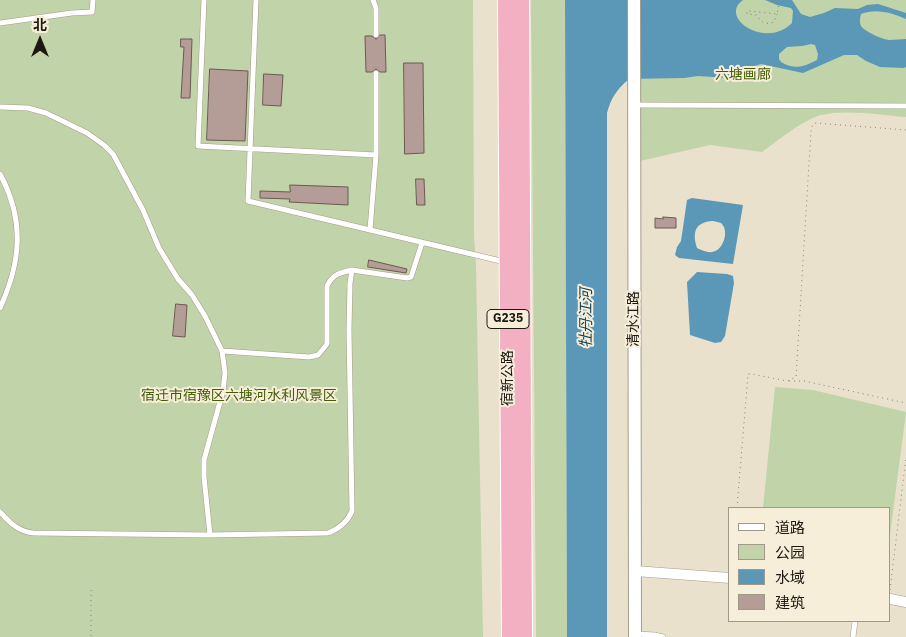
<!DOCTYPE html>
<meta charset="utf-8">
<style>
body{margin:0}
#map{position:relative;width:906px;height:637px;overflow:hidden;background:#eae1cd;font-family:"IBM Plex Sans","Noto Sans SC",sans-serif}
canvas{display:block}
.legend{position:absolute;left:728px;top:507px;width:162px;height:115px;box-sizing:border-box;background:#f7eeda;border:1px solid #a0998a;margin:0;padding:6px 9px;list-style:none;font-size:15px;color:#1d1912}
.legend li{display:flex;align-items:center;gap:10px;height:25px}
.legend b{width:25px;border:1px solid #a0998a}
.north{position:absolute;left:15px;top:15px;width:50px;height:50px;-webkit-text-stroke:4px #f7eeda;paint-order:stroke;rotate:0deg;font-size:14px;font-weight:700;line-height:20px;text-align:center;color:#1d1912}
.north::after{content:'';display:block;margin:auto;width:18px;height:22px;background:#1d1912;clip-path:polygon(50% 0,100% 100%,50% 72%,0 100%)}
</style>
<div id="map">
<canvas width="906" height="637"></canvas>
<ul class="legend">
<li><b style="height:6px;background:#fff"></b>道路</li>
<li><b style="height:14px;background:#c1d3a9"></b>公园</li>
<li><b style="height:14px;background:#5b97b7"></b>水域</li>
<li><b style="height:14px;background:#b49d97"></b>建筑</li>
</ul>
<div class="north">北</div>
</div>
<script>
const ctx = document.querySelector('canvas').getContext('2d');
ctx.lineJoin = 'round';
function fillPath(path, color) { ctx.fillStyle = color; ctx.fill(path, 'evenodd'); }
function stroke(path, color, width, dash) { ctx.strokeStyle = color; ctx.lineWidth = width; ctx.lineCap = dash ? 'butt' : 'round'; ctx.setLineDash(dash || []); ctx.stroke(path); }
function write(font, color, halo, rows, align = 'center') {
  ctx.font = font + ' "IBM Plex Sans","Noto Sans SC",sans-serif'; ctx.lineWidth = 4; ctx.setLineDash([]); ctx.textBaseline = 'middle'; ctx.strokeStyle = halo; ctx.fillStyle = color; for (const [text, x, y, turn = 0] of rows) {
    ctx.save(); ctx.translate(x, y); ctx.rotate((+turn || 0) * Math.PI / 180); ctx.textAlign = isNaN(turn) ? turn : align; if (halo) ctx.strokeText(text, 0, 0); ctx.fillText(text, 0, 0); ctx.restore();
  }
}
const green = new Path2D(`
 M0,0H473L474,236L476,265L483,637H0Z
 M531,0H565L567,637H536Z
 M639,0H906V117C880,115 846,109 821,115C803,120 777,141 762,152L710,145L640,161Z
 M775,387L813,390L906,412L890,535V508H763Z`);
const water = new Path2D(`
 M565,0H743C718,17 765,50 792,23L793,11L791,8L777,5L765,0H792L801,14L810,17L824,13L835,8L858,9L867,5L878,4L906,13V19C892,13 876,8 861,14C860,18 859,22 861,26C864,31 883,40 890,40C895,40 901,39 906,39V67L904,68L880,67L866,61L857,55H844L803,73L761,64L745,69L737,76L728,78L698,76L684,78L629,79C617,89 611,98 607,113V637H567ZM811,44L815,45L818,54L817,60C803,67 795,70 781,62L779,59V54L787,47L802,46Z
 M692,198L743,205L733,264L679,258L675,255L677,247L681,241L687,200ZM713,221C716,222 719,222 721,223C730,231 723,251 712,252C707,253 702,250 697,248C692,232 695,222 713,221Z
 M697,272L727,274L733,276L734,283L725,336L721,342L715,343L690,335L687,282Z`);
const building = new Path2D(`
 M380,35H385L386,72H380L376,69L372,72H366L365,36H372L376,39Z
 M181,39H192L190,98H181L184,47H181Z
 M404,63H423L424,153L405,154Z
 M210,69L248,71L245,141L207,140Z
 M264,74L283,75L281,106L263,105Z
 M416,179H424L425,205H417Z
 M290,185L348,187V205L289,202L290,199L260,198V191L290,192Z
 M663,217L676,218V228H655V218L663,219Z
 M369,260L407,269L406,273L368,267Z
 M176,304L187,305L185,337L173,336Z`);
const path = new Path2D(`
 M772,0L779,4L777,14L751,11H747V14L757,15C761,23 766,25 774,22L777,14
 M789,381H804L906,403
 M737,508L748,374H752L787,381L796,377L811,131L813,124L816,123L906,130
 M91,590V637
 M890,590L906,457`);
const service = new Path2D(`
 M204,0L198,146L376,155L370,230
 M256,0L248,201L505,262
 M373,0L376,8V35
 M0,23L72,13L92,12L93,0
 M634,105L906,106
 M0,107L28,108L46,113L87,133L104,145L113,154L143,210L159,248L178,279L192,295L205,316L222,351L225,373L223,391L204,460V477L210,535
 M376,155V73
 M0,174C25,220 21,262 0,308
 M222,351L309,357L318,355L327,344V286C333,274 339,273 352,270
 M0,512C10,523 19,532 34,533L210,535L328,533C339,529 347,523 352,511L349,330L350,283L352,270L407,278L411,277L422,243
 M636,634L655,635L663,637
 M853,637L855,621`);
const minor = new Path2D(`
 M635,571L730,578
 M890,599L906,602`);
const tertiary = new Path2D(`
 M634,0L635,637`);
const trunk = new Path2D(`
 M506,0L510,637
 M521,0L524,637`);
const shields = [
 [508,319,42]
];
const shieldNames = [
 ["G235",508,319]
];
const parkNames = [
 ["六塘画廊",743,75],
 ["宿迁市宿豫区六塘河水利风景区",239,396]
];
const streetNames = [
 ["清水江路",634,319,-90],
 ["宿新公路",508,378,-90]
];
const waterNames = [
 ["牡丹江河",587,318,-90]
];
fillPath(green, '#c1d3a9');
fillPath(water, '#5b97b7');
fillPath(building, '#b49d97');
stroke(building, '#6d5852', 1);
stroke(service, '#a59c89', 6);
stroke(minor, '#a59c89', 11);
stroke(tertiary, '#a59c89', 14);
stroke(trunk, '#fff', 18);
stroke(path, '#868072', 1, [1, 4]);
stroke(service, '#fff', 5);
stroke(minor, '#fff', 10);
stroke(tertiary, '#fff', 12);
stroke(trunk, '#f3b0c2', 16);
for (const [x, y, w] of shields) { const box = new Path2D(); box.roundRect(x - w / 2, y - 9.5, w, 19, 4); ctx.fillStyle = '#f7eeda'; ctx.fill(box); stroke(box, '#1d1912', 1); }
write('bold 12px', '#1d1912', null, shieldNames);
write('14px', '#435d07', '#f7eeda', parkNames);
write('14px', '#1d1912', '#f7eeda', streetNames);
write('italic 15px', '#12455c', '#f7eeda', waterNames);
</script>
